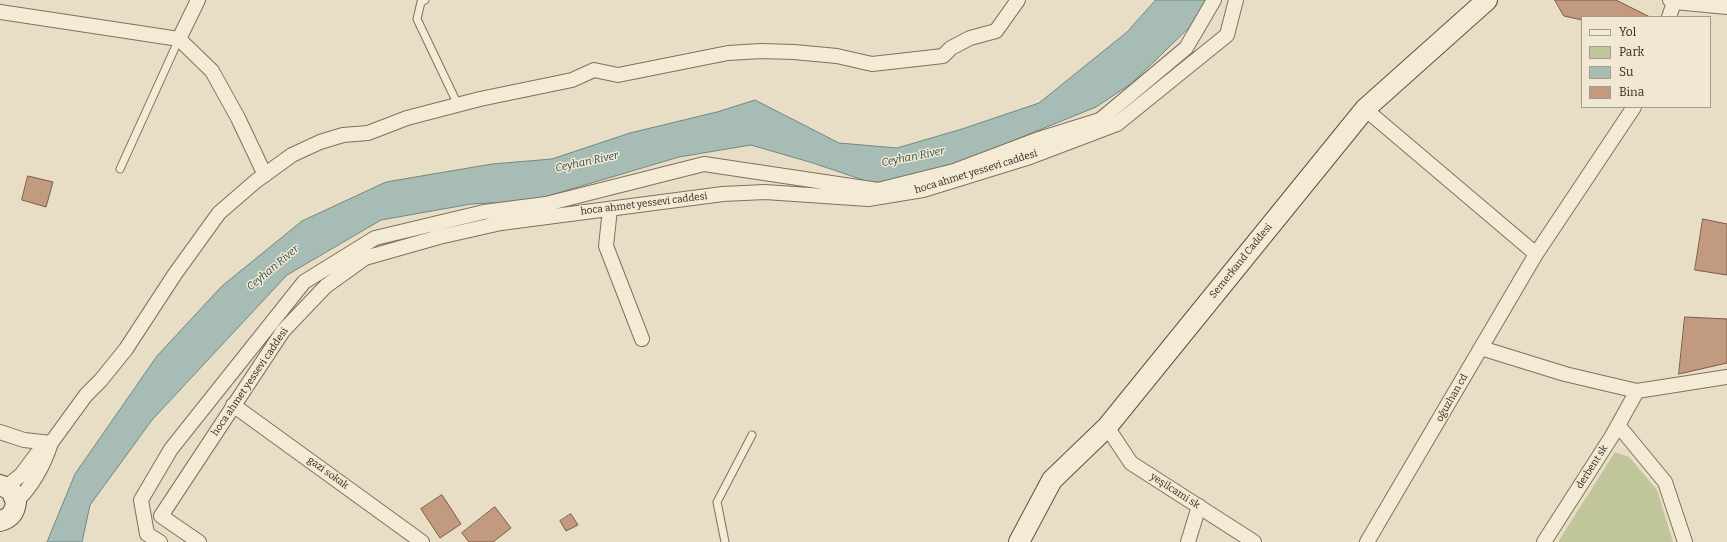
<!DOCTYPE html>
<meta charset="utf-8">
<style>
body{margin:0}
#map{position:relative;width:1727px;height:542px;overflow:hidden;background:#e8ddc5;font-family:Bitter,serif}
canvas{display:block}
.legend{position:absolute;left:1581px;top:16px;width:130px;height:92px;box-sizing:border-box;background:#f1e8d3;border:1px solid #a59c8b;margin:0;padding:5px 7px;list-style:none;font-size:12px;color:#33291f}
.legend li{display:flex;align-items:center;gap:8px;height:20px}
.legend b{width:20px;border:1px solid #a59c8b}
</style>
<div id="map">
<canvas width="1727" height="542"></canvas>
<ul class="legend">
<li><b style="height:5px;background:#f4ebd7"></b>Yol</li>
<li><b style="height:11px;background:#c0c59a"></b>Park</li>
<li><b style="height:11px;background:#a6bcb5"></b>Su</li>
<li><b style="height:11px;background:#c29a7f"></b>Bina</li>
</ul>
</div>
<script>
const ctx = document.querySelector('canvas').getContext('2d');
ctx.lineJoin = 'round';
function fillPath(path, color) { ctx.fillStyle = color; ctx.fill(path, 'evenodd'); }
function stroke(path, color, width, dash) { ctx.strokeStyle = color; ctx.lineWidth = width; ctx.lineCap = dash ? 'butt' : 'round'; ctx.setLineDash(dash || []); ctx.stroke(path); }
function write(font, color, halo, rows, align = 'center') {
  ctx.font = font + ' Bitter,serif'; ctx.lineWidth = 3; ctx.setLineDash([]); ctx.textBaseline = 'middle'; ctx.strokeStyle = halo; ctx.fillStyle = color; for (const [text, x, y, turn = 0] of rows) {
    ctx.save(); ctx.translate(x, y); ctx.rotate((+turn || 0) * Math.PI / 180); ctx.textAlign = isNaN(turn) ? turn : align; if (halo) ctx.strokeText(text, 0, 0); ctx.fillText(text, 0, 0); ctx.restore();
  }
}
const green = new Path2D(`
 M1615,452L1629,457L1657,490L1673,542H1558Z`);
const water = new Path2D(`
 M1156,0H1207L1201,16L1132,83L1096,107L943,169L875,184L813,163L751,145L679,157L531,201L471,204L381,220L287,275L218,349L152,420L90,505L82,542H47L75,474L157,356L222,286L302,221L386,182L492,164L552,159L630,133L717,112L755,100L839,143L897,148L962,129L1039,103L1127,32Z`);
const building = new Path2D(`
 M1555,0H1616L1650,17H1582V20L1564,16Z
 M28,176L53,182L46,207L22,200Z
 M1703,219L1727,224V275L1695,270Z
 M1685,317L1727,319V363L1679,374Z
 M442,495L461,524L440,538L421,509Z
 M495,507L511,528L493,542H469L462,533Z
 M571,514L578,525L566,531L560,521Z`);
const lane = new Path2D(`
 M425,0L421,2L417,19L458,105
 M120,169L179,39
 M725,542L717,502L752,435`);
const street = new Path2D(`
 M1670,0L1675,2L1727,7
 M0,12L179,39L212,71L238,118L265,175
 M1669,17L1675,0
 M179,39L198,0
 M1365,109L1536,254
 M610,209L606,246L642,339
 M1481,348L1565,374L1637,391L1727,377
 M233,405L422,542
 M1618,425L1665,482L1685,542
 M1107,427L1131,463L1254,542
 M0,432L24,440L51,443L86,395L101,380L126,349L175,274L219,213L256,181L292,155L320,142L343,135L368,133L407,118L480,99L572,80L594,70L618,75L728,53L761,51L794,52L837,56L872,64L943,56L951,48L970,38L996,31L1018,0
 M6,487L21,475L39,451L51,443
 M16,502C33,485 44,465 51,443
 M160,542L147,534L141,500L171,449L304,282L375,238L484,212L546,204L704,164L878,190L954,171L1036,140L1100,120L1186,48L1214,0
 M199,542L161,516L283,331L326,286L365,258L439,237L501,223L723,194L765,192L868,199L923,190L1030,157L1117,124L1227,35L1236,0
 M1188,542L1199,506
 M1367,542L1536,254L1634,107
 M1544,542L1612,436L1637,391`);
const secondary = new Path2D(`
 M0,485L11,490L16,502C15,512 11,518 0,521
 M1019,542L1052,480L1107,427L1365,109L1487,0`);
const streetNames = [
 ["hoca ahmet yessevi caddesi",976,172,-17],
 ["hoca ahmet yessevi caddesi",644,204,-7],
 ["Semerkand Caddesi",1241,261,-51],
 ["hoca ahmet yessevi caddesi",250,382,-56],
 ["oğuzhan cd",1452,398,-60],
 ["derbent sk",1592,467,-57],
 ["gazi sokak",328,473,36],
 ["yeşilcami sk",1175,491,33]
];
const waterNames = [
 ["Ceyhan River",913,157,-11],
 ["Ceyhan River",587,162,-12],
 ["Ceyhan River",273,268,-40]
];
fillPath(green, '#c0c59a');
fillPath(water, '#a6bcb5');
stroke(water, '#6e8982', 1);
fillPath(building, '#c29a7f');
stroke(building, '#7d5b46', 1);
stroke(lane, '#81705d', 9);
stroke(street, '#81705d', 16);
stroke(secondary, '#635140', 22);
stroke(lane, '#f4ebd7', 7);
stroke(street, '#f4ebd7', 14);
stroke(secondary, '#f4ebd7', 20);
write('10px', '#33291f', '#f1e8d3', streetNames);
write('italic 11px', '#30514f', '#f1e8d3', waterNames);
</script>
